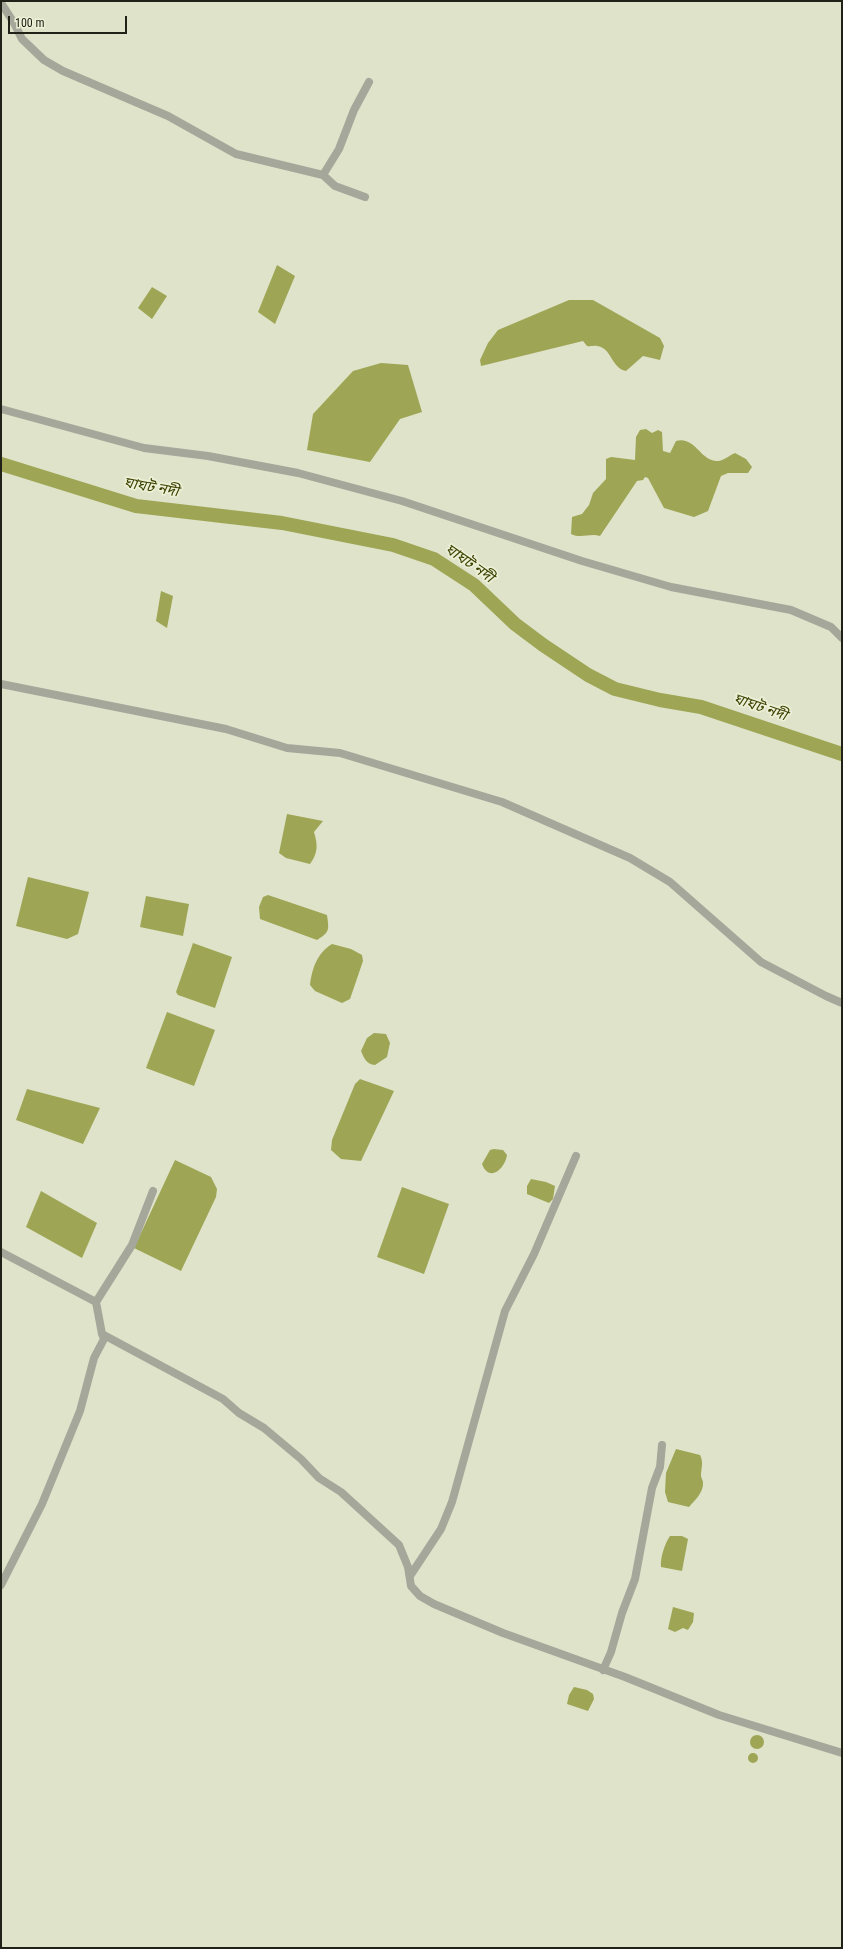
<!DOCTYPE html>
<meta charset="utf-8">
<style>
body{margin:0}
#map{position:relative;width:843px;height:1949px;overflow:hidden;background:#dfe3c9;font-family:"Roboto Condensed",sans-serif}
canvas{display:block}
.frame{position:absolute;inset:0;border:2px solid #202117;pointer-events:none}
.scale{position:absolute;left:8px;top:16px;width:119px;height:18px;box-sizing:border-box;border:2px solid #202117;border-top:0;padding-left:5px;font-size:12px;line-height:14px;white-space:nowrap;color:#202117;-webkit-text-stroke:3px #ecf0d6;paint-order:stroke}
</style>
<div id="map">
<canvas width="843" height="1949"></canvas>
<div class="frame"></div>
<div class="scale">100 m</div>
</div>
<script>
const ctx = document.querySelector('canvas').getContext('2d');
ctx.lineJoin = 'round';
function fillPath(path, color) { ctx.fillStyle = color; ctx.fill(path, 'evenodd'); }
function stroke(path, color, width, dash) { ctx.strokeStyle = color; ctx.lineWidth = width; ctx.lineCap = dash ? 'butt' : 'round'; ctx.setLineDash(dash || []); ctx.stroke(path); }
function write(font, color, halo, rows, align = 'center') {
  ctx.font = font + ' "Roboto Condensed","Noto Sans Bengali",sans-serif'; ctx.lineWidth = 3.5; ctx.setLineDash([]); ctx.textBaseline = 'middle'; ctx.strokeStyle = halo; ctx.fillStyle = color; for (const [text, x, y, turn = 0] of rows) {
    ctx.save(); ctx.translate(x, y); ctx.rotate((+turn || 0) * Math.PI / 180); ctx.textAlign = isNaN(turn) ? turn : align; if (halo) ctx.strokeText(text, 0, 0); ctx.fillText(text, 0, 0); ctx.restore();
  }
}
const water = new Path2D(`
 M277,265L295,276L275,324L258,312Z
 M152,287L167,296L152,319L138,308Z
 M569,300H593L660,338L664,346L660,360L643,356L626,371C611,368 612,348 597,346C594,345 590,347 587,346L583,341L481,366L480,360L488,343L498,330Z
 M381,363L408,365L422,412L400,419L370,462L307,450L313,414L353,371Z
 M646,429L652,433L658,430L662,432L663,451L670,453L676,441C696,436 700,462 718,461C723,461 730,455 735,453L746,459L752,467L748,473H728L721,476L708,511L694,517L664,508L648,478L645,477L643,480L637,481L600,536C590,533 581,539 571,534L572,517L582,514L589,505L593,493L606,479V459L611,457L635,460L636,437L640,430Z
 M161,591L173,596L167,628L156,621Z
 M287,814L323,821L314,832C318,845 318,853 310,864L286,858L279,853Z
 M28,877L89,892L78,934L67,939L16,926Z
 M268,895L327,915C329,930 330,932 317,940L260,919L259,907L263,897Z
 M146,896L189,904L183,936L140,927Z
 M193,943L232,957L215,1008L178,995L176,992Z
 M332,944L351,949L362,955L363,961L350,999L342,1003L315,991L310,985C312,969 317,953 332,944Z
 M167,1012L215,1030L194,1086L146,1068Z
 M374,1033L386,1034L390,1043L387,1057L375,1065C366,1064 364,1058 361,1051L367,1038Z
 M360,1079L394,1091L361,1161L341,1159L331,1150L332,1140L355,1084Z
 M27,1089L100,1108L83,1144L16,1120Z
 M494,1149L503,1150L507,1155C505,1169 489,1183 482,1164L490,1150Z
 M175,1160L211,1177L217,1189L216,1197L181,1271L134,1248Z
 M531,1179L546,1182L555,1186L553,1199L549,1203L527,1194V1186Z
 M402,1187L449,1204L424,1274L377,1257Z
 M41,1191L97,1223L82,1258L26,1227Z
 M676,1449L700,1455C704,1463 701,1468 701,1476C701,1477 703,1481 703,1482C704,1492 695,1500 689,1507L668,1502L665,1492L666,1473Z
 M670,1536H682L688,1539L682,1571L661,1567C660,1558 665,1543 670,1536Z
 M673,1607L694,1613L693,1622L688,1630L683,1628L675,1632L668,1629Z
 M574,1687L587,1690L593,1694L594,1699L588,1711L567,1704L569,1695Z
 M750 1742a7 7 0 1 1 14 0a7 7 0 1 1-14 0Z
 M748 1758a5 5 0 1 1 10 0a5 5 0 1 1-10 0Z`);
const river = new Path2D(`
 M1,464L136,506L282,523L393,545L434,559L474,585L515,624L543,645L588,675L615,689L660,700L701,707L842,754`);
const minor = new Path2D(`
 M1,3L14,23L22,39L44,60L63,71L168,116L236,154L323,175L335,186L365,197
 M323,175L339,149L354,110L369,82
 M1,409L144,448L208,456L298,473L402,501L582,561L671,587L791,610L831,627L842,638
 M1,684L226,729L287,748L340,753L502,802L630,858L670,882L761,962L826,996L842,1003
 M1,1252L96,1302L102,1334L223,1399L239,1413L264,1428L301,1459L319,1478L341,1492L399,1545L408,1567L411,1586L420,1596L434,1604L503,1633L625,1677L719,1715L842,1753
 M96,1302L132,1245L153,1191
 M410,1576L441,1529L452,1502L505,1311L534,1254L576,1156
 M1,1585L42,1504L80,1411L94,1358L104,1339L102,1334
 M603,1670L611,1652L622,1613L635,1579L652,1488L660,1467L662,1445`);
const waterNames = [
 ["ঘাঘট নদী",151,488,10],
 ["ঘাঘট নদী",469,564,35],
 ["ঘাঘট নদী",760,708,19]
];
fillPath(water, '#9ea655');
stroke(river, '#9ea655', 14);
stroke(minor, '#a5a79b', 8);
write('italic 15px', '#3d4100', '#ecf0d6', waterNames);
</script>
